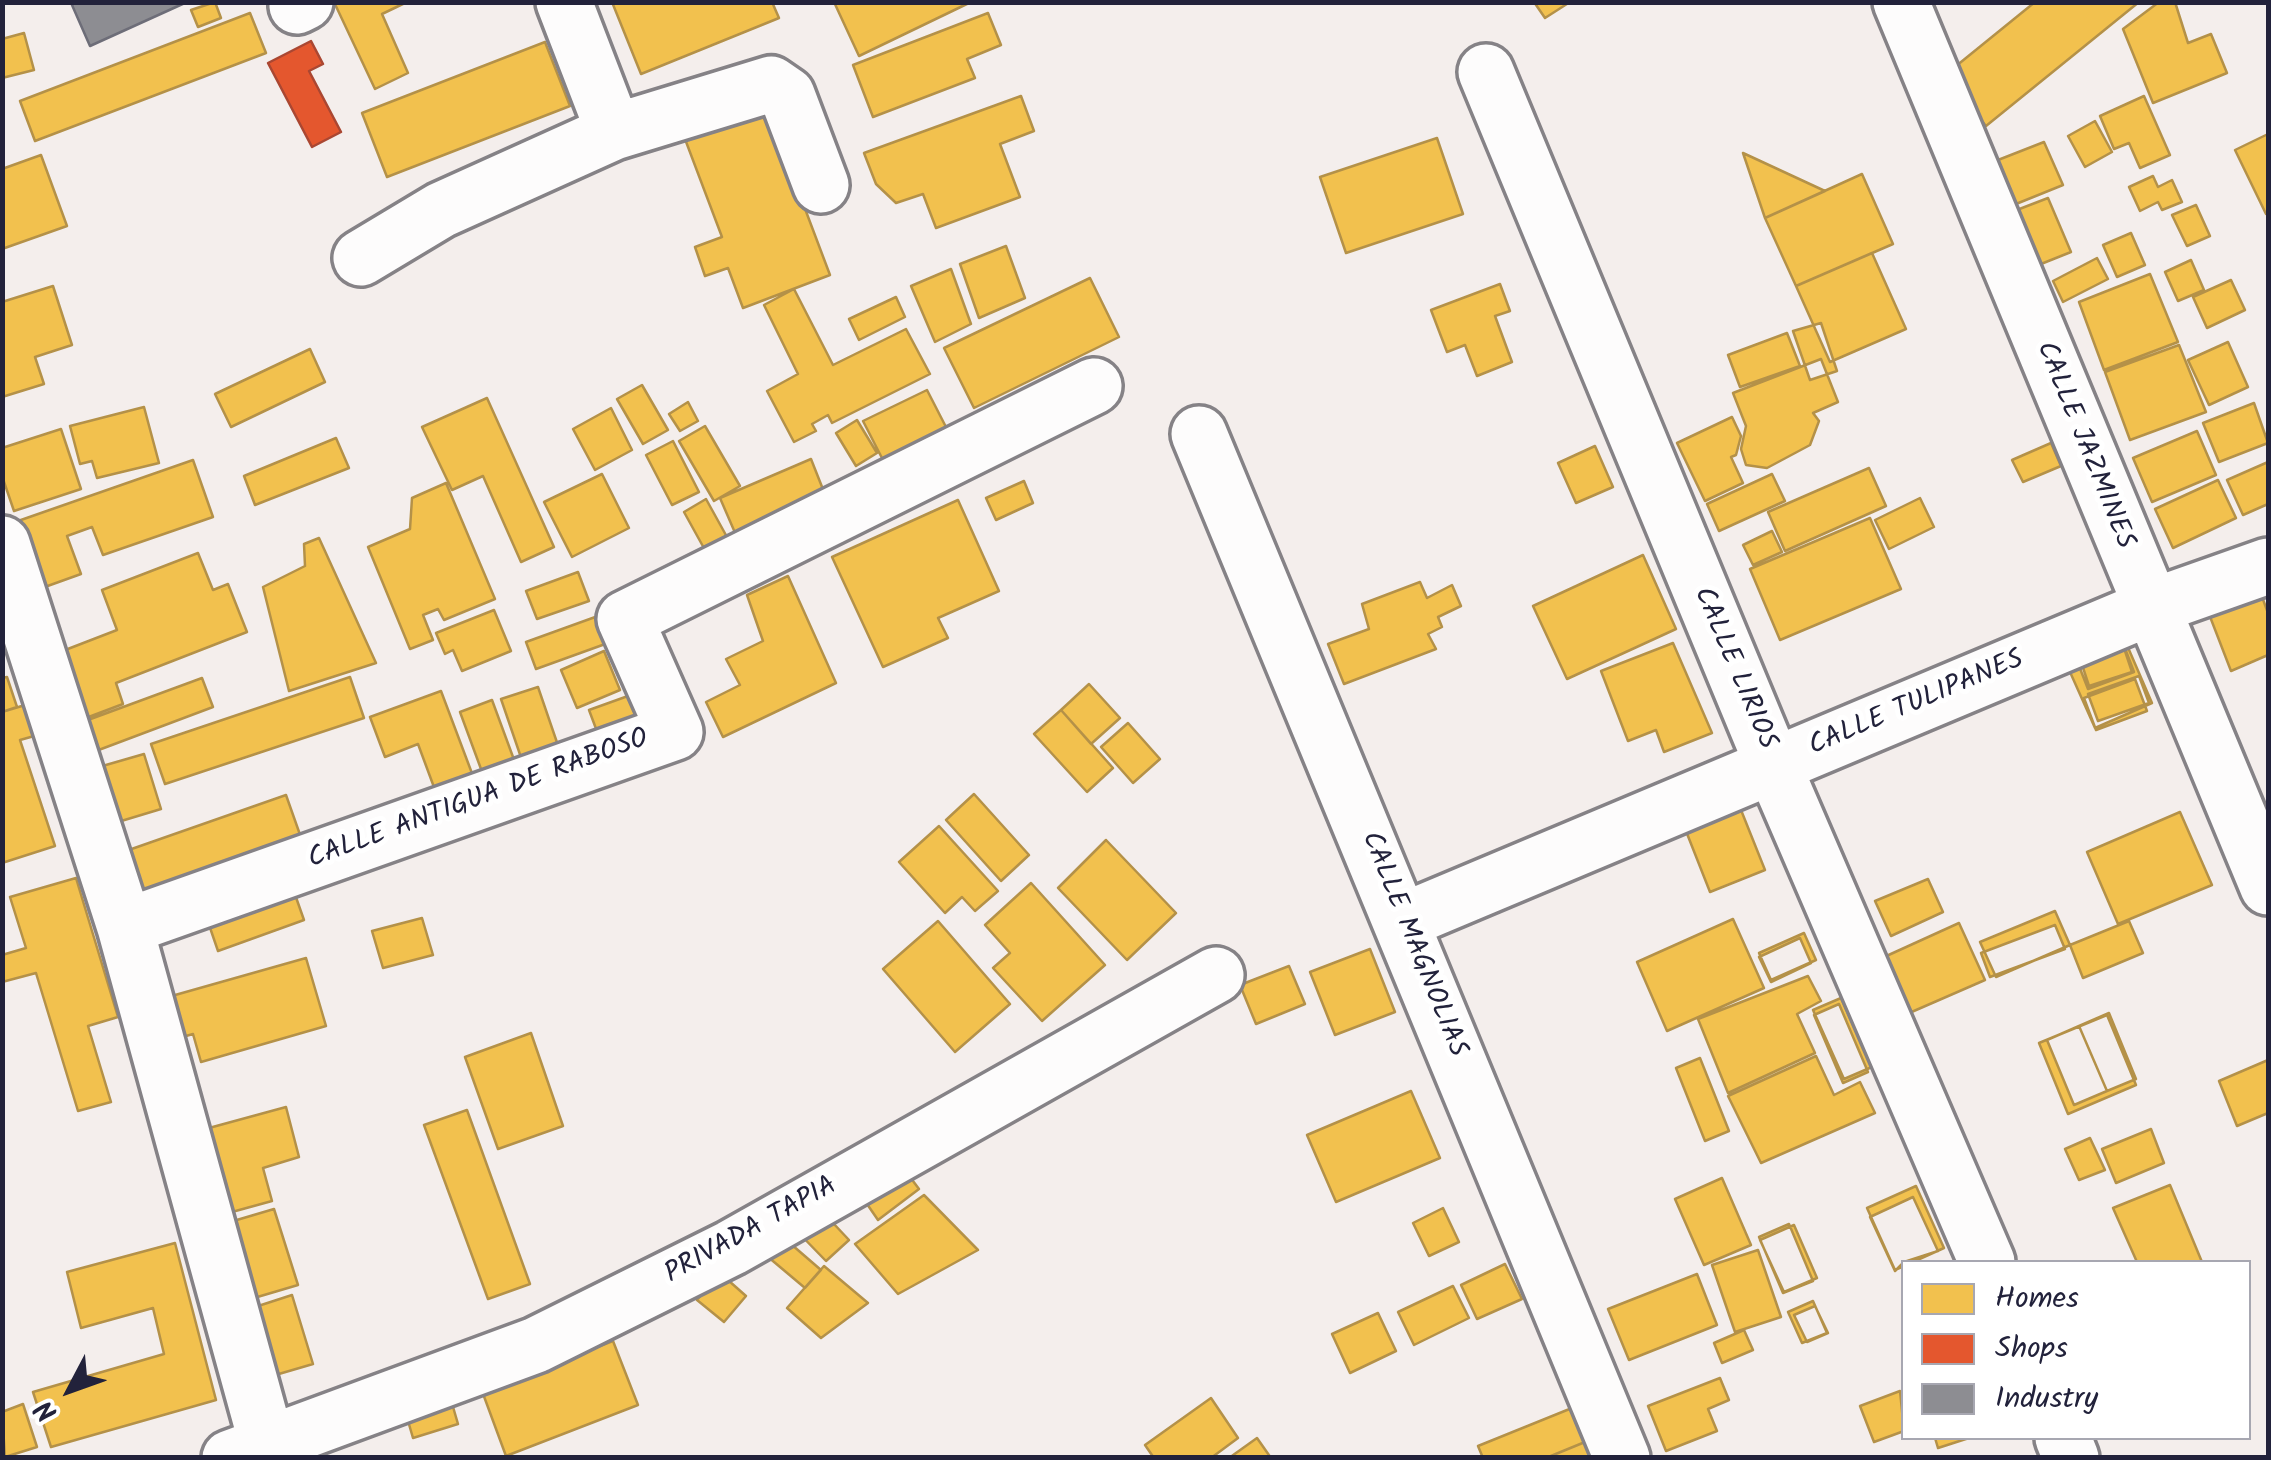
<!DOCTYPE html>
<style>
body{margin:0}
#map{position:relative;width:2271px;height:1460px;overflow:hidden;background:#f4eeec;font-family:Kalam,sans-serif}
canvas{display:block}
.frame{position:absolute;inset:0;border:5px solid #22223b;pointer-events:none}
.legend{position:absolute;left:1901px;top:1260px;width:350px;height:180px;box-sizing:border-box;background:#fff;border:2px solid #a7a7b1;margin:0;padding:12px 18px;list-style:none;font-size:30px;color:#22223b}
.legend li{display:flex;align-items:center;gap:20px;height:50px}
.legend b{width:50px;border:2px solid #a7a7b1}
.north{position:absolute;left:20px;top:1340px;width:100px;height:100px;-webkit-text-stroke:8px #fff;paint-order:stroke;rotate:229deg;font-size:28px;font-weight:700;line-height:40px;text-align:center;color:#22223b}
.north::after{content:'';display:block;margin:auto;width:35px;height:45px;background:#22223b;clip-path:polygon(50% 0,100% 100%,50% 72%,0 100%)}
</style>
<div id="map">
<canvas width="2271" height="1460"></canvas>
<div class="frame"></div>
<ul class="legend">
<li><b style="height:28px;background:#f2c14e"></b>Homes</li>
<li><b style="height:28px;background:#e4572e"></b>Shops</li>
<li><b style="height:28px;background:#8d8d92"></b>Industry</li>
</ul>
<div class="north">N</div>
</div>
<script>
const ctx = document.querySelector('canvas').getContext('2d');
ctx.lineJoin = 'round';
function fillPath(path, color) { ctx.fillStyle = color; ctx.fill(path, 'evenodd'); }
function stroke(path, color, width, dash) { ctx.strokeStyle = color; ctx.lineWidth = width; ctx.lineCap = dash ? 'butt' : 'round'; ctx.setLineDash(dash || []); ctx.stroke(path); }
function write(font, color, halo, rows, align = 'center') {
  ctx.font = font + ' Kalam,sans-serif'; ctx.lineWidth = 10; ctx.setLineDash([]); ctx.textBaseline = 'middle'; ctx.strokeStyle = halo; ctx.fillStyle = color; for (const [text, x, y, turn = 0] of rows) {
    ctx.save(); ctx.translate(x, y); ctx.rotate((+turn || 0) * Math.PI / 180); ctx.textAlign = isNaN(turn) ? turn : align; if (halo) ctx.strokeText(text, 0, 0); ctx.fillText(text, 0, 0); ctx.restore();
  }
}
const homes = new Path2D(`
 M215,2L221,18L198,27L191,10Z
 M334,2H407L382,14L408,73L375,89Z
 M612,2H772L779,18L641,74Z
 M834,2H971L859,56Z
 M1534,2H1570L1545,18Z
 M2035,2H2139L1986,126L1945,75Z
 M2159,2H2175L2188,43L2211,34L2227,73L2153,103L2123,29Z
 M250,13L266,53L35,141L20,101Z
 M988,13L1001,45L967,59L975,78L873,117L853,65Z
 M24,33L34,70L2,78V39Z
 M545,42L570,106L387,177L362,113Z
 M1021,96L1034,131L1000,144L1020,197L936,228L923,194L896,203L876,184L864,153Z
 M2144,96L2170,155L2140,168L2129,143L2114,149L2100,116Z
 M767,108L830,275L743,308L728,268L705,276L695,247L722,237L685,139Z
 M2095,121L2112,152L2085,167L2068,136Z
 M2268,134V213L2266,214L2235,150Z
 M1437,138L1463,214L1346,253L1320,177Z
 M2044,142L2063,185L2016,204L1998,160Z
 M1743,153L1825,191L1765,218Z
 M41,155L67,226L2,249V169Z
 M1862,174L1893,244L1796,286L1765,218Z
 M2153,176L2158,187L2172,180L2182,202L2162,210L2158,202L2140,211L2129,187Z
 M2048,198L2071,252L2031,268L2009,213Z
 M2196,205L2210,236L2187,246L2172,215Z
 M2131,233L2145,265L2117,277L2103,245Z
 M1006,246L1025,298L979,318L960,264Z
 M1872,253L1906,329L1830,362L1796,286Z
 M2097,258L2108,279L2063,302L2053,281Z
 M2191,260L2204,290L2178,301L2165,272Z
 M951,269L971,324L935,342L911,286Z
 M2150,274L2178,342L2104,370L2079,302Z
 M1090,278L1119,337L974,408L944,348Z
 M2231,280L2245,310L2207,328L2193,297Z
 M1500,284L1510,311L1495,316L1512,362L1477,376L1465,345L1447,352L1431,310Z
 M53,286L72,345L35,357L44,384L2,397V302Z
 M794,289L833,365L906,329L930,374L832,423L828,415L812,424L816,431L794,442L767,391L798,374L764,305Z
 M896,297L905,317L859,340L849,319Z
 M1821,323L1837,371L1810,380L1793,331Z
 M1787,333L1800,366L1740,387L1728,355Z
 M2228,342L2248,387L2209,405L2188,360Z
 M2179,345L2206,412L2130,440L2105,372Z
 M310,349L325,382L231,427L215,394Z
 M1821,359L1838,402L1813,413L1819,421L1810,445L1767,468L1746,465L1741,449L1746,426L1733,393Z
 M642,385L668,430L643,444L617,399Z
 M927,390L947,429L883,460L863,421Z
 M487,398L554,547L521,562L483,476L452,490L422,427Z
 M688,402L698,421L680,431L669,414Z
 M2254,403L2268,443L2219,462L2203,423Z
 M144,407L159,463L97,478L92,461L80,464L70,426Z
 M611,408L632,450L595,470L573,429Z
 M1732,417L1741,436L1736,455L1731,457L1743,483L1705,501L1677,443Z
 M857,420L877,453L856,466L836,433Z
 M705,426L740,486L714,501L679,441Z
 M61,429L81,489L14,511L2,476V448Z
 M2197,431L2216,475L2152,502L2133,458Z
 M336,438L349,468L255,505L244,476Z
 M673,441L699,492L672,505L646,455Z
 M2051,443L2061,466L2023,482L2012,460Z
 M1595,446L1613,487L1576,503L1558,463Z
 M811,459L826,497L736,535L720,498Z
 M193,460L213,517L103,555L92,527L67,536L81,574L42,588L18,521Z
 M2268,462V504L2243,515L2227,480Z
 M1869,468L1886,506L1785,551L1768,512Z
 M602,474L629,528L572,557L544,502Z
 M1772,474L1785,501L1719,531L1707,504Z
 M2218,480L2236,518L2173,548L2155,509Z
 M1024,481L1033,503L996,520L986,498Z
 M446,483L495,599L444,620L438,609L423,615L433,640L410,649L368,547L410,529L412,498Z
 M1920,498L1934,527L1889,549L1875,520Z
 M706,499L727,537L705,550L684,512Z
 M958,500L999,591L938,618L948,638L883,667L832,557Z
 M1870,518L1901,589L1780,640L1750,569Z
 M1772,531L1782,552L1753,565L1743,545Z
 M319,538L376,663L289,691L263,587L305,566L304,544Z
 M198,553L213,590L228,584L247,632L116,683L123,704L86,718L60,652L117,630L102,590Z
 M1643,555L1676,629L1567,679L1533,606Z
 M578,572L589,601L537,619L526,591Z
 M788,576L836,683L723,737L706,702L740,685L726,659L763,641L747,595Z
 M1420,582L1427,598L1452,585L1461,606L1438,617L1442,627L1428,634L1436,649L1344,684L1328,644L1369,629L1362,604Z
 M2261,594L2268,613V655L2231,671L2209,614Z
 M494,610L511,651L462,671L453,650L445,654L436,633Z
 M598,616L608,643L536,669L526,642Z
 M2117,627L2132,672L2089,686L2074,640Z
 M2120,629L2152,703L2095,728L2062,654Z
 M2118,630L2134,672L2088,689L2072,648Z
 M1673,643L1712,733L1664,752L1656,730L1628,741L1601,671Z
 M604,651L620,690L577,708L561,670Z
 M2139,676L2149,703L2098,721L2088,694Z
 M7,677L17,707L2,712V678Z
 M350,677L364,718L165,784L151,744Z
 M202,678L213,707L88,754L77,724Z
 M2135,679L2147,711L2096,730L2084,698Z
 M1089,684L1120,718L1091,744L1061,710Z
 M538,687L563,760L526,772L501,699Z
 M441,691L476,784L438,798L418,744L385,757L370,717Z
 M628,696L640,727L601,742L589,710Z
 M492,700L520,776L488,788L460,712Z
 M35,702L45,733L20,740L55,846L2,863V712Z
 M1061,710L1113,768L1087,792L1034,734Z
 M1128,723L1160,759L1133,783L1101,747Z
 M144,754L161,809L108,825L92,769Z
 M974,794L1029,855L1001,881L946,820Z
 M286,795L304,846L141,902L123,852Z
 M1739,805L1765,870L1710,892L1684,826Z
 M2180,812L2212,885L2118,924L2087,852Z
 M939,826L998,891L975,911L962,897L945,913L899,862Z
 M1106,840L1176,913L1127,960L1058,888Z
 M76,878L118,1017L88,1026L111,1102L78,1111L36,973L2,982V955L26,948L10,897Z
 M1928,879L1943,912L1891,936L1875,901Z
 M1031,883L1105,965L1042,1021L993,968L1010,953L985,925Z
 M292,886L304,920L218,951L206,916Z
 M2055,911L2070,945L1996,977L1980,942Z
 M422,918L433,955L383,968L372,931Z
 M1733,919L1764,988L1667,1031L1637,962Z
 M938,921L1010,1004L955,1052L883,969Z
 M2129,921L2143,953L2083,978L2070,945Z
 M1959,923L1985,980L1907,1014L1882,958Z
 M2055,925L2065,949L1990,977L1981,953Z
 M1804,933L1816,960L1771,980L1759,953Z
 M1800,938L1811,963L1771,982L1759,957Z
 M1370,949L1395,1012L1335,1035L1310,972Z
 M306,958L326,1026L201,1062L193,1034L172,1040L161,999Z
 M1289,966L1305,1004L1256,1024L1240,985Z
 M1808,976L1821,1001L1797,1014L1815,1053L1728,1093L1698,1019Z
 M1841,998L1872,1067L1844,1079L1813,1010Z
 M1839,1004L1868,1072L1843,1083L1814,1015Z
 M2109,1013L2136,1079L2107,1091L2079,1026Z
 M2107,1015L2136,1085L2068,1114L2039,1043Z
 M2079,1026L2107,1091L2074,1105L2047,1040Z
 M531,1033L563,1126L498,1149L465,1057Z
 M1816,1056L1834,1095L1860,1082L1875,1113L1761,1163L1728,1096Z
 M1700,1058L1729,1131L1705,1141L1676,1068Z
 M2268,1060V1113L2237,1126L2219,1081Z
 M1411,1091L1440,1158L1336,1202L1307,1135Z
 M286,1107L299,1157L263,1168L272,1201L221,1215L198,1131Z
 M467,1110L530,1284L488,1299L424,1125Z
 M2151,1129L2164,1163L2116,1183L2102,1149Z
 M2090,1138L2105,1170L2079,1180L2065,1149Z
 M898,1161L919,1189L878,1220L867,1204L877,1197Z
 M1722,1178L1751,1245L1704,1265L1675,1199Z
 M2170,1185L2202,1262H2137L2113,1208Z
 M1916,1186L1944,1248L1895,1270L1867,1208Z
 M924,1195L978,1250L898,1294L855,1244Z
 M1913,1197L1938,1251L1904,1262L1895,1271L1870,1217Z
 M818,1207L849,1240L826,1261L790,1224Z
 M1443,1208L1459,1242L1429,1256L1413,1223Z
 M274,1209L298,1285L254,1298L230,1222Z
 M1789,1224L1813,1281L1783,1293L1759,1237Z
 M1794,1225L1817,1278L1784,1292L1760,1240Z
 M777,1232L821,1270L805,1288L761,1251Z
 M175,1243L216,1400L51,1447L33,1392L164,1354L153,1308L81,1328L67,1272Z
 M1758,1250L1781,1317L1735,1332L1712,1265Z
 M1505,1264L1522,1299L1477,1319L1461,1285Z
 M824,1266L868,1303L821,1338L787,1308Z
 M720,1273L746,1296L724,1322L697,1300Z
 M1697,1274L1717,1325L1629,1360L1608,1309Z
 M1453,1286L1469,1318L1414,1345L1398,1312Z
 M292,1295L313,1364L272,1376L252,1308Z
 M1813,1301L1827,1333L1802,1343L1788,1312Z
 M1815,1306L1828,1333L1807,1342L1794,1315Z
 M1378,1313L1396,1351L1350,1373L1332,1334Z
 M1744,1330L1753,1350L1722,1363L1714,1343Z
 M613,1341L638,1405L506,1456L482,1391Z
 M1720,1378L1729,1400L1708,1409L1717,1431L1666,1451L1648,1406Z
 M1900,1391L1904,1431L1874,1442L1860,1406Z
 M1211,1398L1238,1438L1211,1458H1154L1145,1445Z
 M451,1400L458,1424L413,1438L406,1414Z
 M23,1404L37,1447L5,1457L2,1412Z
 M1572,1408L1585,1442L1546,1458H1483L1478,1446Z
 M1257,1438L1271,1458H1229Z
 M1935,1438H1969L1938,1448Z
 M1585,1442L1591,1458H1546Z`);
const shops = new Path2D(`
 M311,41L323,64L309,71L341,132L312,147L268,63Z`);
const industry = new Path2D(`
 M77,2H187L90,46L72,5Z`);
const minor = new Path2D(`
 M564,2L614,132
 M1901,2L2268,887
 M297,6L305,2
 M1486,72L1773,765L1987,1262
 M361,258L441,210L614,132L771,84L787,95L821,185
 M1199,434L1622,1458
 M2,544L125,927L271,1458
 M1403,921L2149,608L2268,566
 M125,927L675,732L625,619L1094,386
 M2063,1438L2071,1458
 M230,1458L536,1345L731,1248L1216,975`);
const streetNames = [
 ["CALLE JAZMINES",2083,446,68],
 ["CALLE LIRIOS",1733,669,67],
 ["CALLE TULIPANES",1917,705,-23],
 ["CALLE ANTIGUA DE RABOSO",479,801,-20],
 ["CALLE MAGNOLIAS",1412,945,68],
 ["PRIVADA TAPIA",752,1232,-29]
];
fillPath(homes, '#f2c14e');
stroke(homes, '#b49148', 2.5);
fillPath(shops, '#e4572e');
stroke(shops, '#aa4732', 2.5);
fillPath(industry, '#8d8d92');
stroke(industry, '#6d6d78', 2.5);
stroke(minor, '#858286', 62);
stroke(minor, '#fdfcfc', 55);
write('28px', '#22223b', '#fff', streetNames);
</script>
